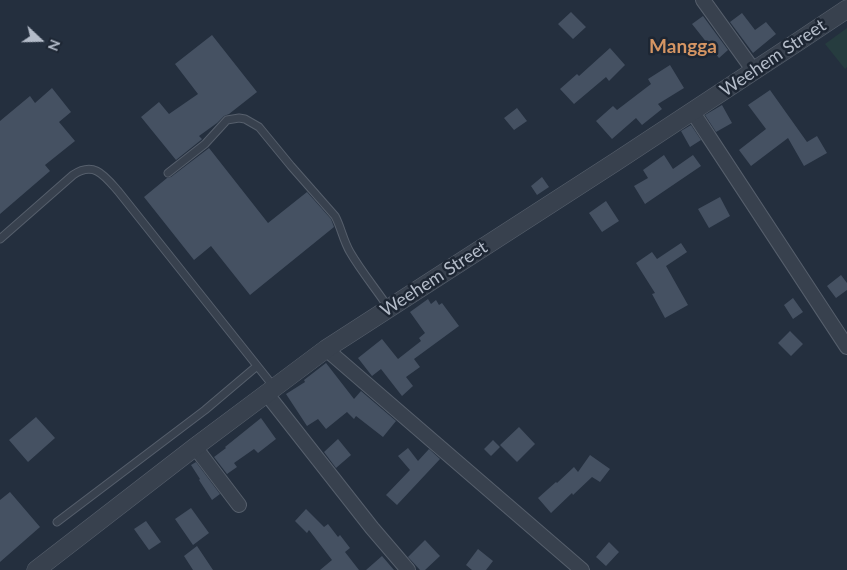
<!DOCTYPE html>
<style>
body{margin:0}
#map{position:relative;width:847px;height:570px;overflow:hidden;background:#242f3e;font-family:Lato,sans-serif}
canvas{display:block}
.north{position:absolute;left:15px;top:15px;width:50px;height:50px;-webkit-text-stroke:4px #1d2633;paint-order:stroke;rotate:111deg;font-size:14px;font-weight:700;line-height:20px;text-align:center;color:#b4bcc9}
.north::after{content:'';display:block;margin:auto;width:18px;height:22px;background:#b4bcc9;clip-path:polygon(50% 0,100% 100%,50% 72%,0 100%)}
</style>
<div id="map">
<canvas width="847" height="570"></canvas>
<div class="north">N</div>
</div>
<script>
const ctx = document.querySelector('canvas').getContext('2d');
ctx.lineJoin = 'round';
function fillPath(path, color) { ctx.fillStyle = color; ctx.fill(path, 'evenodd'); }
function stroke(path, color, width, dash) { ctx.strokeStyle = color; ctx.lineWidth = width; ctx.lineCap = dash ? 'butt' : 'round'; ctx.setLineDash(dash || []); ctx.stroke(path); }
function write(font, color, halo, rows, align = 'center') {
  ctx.font = font + ' Lato,sans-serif'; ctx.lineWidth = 5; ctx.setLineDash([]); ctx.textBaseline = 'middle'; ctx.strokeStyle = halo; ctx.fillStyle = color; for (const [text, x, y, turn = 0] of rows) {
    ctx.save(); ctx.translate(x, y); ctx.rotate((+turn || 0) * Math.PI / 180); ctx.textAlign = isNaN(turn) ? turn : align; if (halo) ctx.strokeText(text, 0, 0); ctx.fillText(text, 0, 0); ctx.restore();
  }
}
const green = new Path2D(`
 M847,28V67L845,69L825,44Z`);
const building = new Path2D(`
 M571,12L586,27L573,39L558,24Z
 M742,13L755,30L766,22L776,34L753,53L730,22Z
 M703,16L728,50L719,58L692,24Z
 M212,35L257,92L229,114L224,116L217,123L199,136L202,139L201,140L176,160L141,117L159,102L169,114L198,94L175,64Z
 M610,48L625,65L609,81L606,77L574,104L560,89L577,74L579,76Z
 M670,65L684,88L658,104L662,109L642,125L636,118L612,139L596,121L613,106L617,110L651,84L648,79Z
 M52,88L71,112L59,122L75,141L45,165L50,171L0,214V121L30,96L35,103Z
 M770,90L807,142L817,136L827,153L804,166L788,138L751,166L739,150L766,129L748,105Z
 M722,105L732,123L716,132L705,115Z
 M517,108L527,121L514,130L504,118Z
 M691,125L701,140L690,147L681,131Z
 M209,148L268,223L307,192L331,219L334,227L250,295L211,246L194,260L144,197L167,178L171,177Z
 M664,155L673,169L693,155L701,166L645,204L634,186L648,178L643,170Z
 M542,177L549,187L537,195L531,186Z
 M720,197L730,216L709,228L698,209Z
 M606,201L619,221L602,232L589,213Z
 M681,243L687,252L666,266L688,305L665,318L652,294L655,293L636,263L652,252L657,259Z
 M841,275L847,283V290L836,298L827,286Z
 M793,298L803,312L793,319L784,305Z
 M428,299L431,304L436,300L439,305L442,303L459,326L414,359L420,367L406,377L413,386L402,396L381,369L372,376L358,358L382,339L398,359L421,341L419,338L425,333L410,312Z
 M790,331L803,344L791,356L778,343Z
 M326,363L354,399L361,391L396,421L383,437L356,416L354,419L347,412L326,429L318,419L307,426L286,394L305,382L304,380Z
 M36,417L55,438L28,462L9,440Z
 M261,418L276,439L258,453L254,449L234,463L237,467L227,474L214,457L226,448L225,447Z
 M519,427L535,444L517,462L500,445Z
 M338,439L351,455L336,468L324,452Z
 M493,440L500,447L491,456L484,449Z
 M408,448L418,461L429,449L440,459L397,505L386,495L410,470L398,456Z
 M590,455L610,469L600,482L592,477L573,495L572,493L551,513L538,498L556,482L557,483L574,467L578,472Z
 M196,462L220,494L212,500L199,480L200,479L191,465Z
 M10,492L40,527L0,562V500Z
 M191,508L209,533L193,545L175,519Z
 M306,509L324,527L328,524L338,537L340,535L350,548L345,552L359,570H320L332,560L309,530L307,533L295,521Z
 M146,521L161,542L149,550L134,529Z
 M425,540L440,556L425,570H420L408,557Z
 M609,542L619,552L606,566L596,557Z
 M197,546L213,570H193L184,556Z
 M478,549L493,561L486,570H472L466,565Z
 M382,556L394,570H366Z`);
const service = new Path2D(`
 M168,173L205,144L227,120L239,118L245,119L259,127L291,166L335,216C341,227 343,240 350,252C361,271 376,289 388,307
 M0,239L73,175C94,161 104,175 118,191L274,387
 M57,522L205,410L257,366`);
const minor = new Path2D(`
 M703,0L754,71
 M692,111L847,347
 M326,349L582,570
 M266,393L372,528L408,570
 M195,447L239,505`);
const tertiary = new Path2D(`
 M36,570L195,447L326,349L617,161L796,43L847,9`);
const streetNames = [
 ["Weehem Street",773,58,-34],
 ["Weehem Street",434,279,-33]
];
const neighbourhoodNames = [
 ["Mangga",683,47]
];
fillPath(green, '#263c3f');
fillPath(building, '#455162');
stroke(service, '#565f6c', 9);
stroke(minor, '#565f6c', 16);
stroke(tertiary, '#565f6c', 19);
stroke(service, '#38414e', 7);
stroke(minor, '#38414e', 14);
stroke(tertiary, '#38414e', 18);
write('18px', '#b4bcc9', '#1d2633', streetNames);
write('bold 19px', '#d59563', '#1d2633', neighbourhoodNames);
</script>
